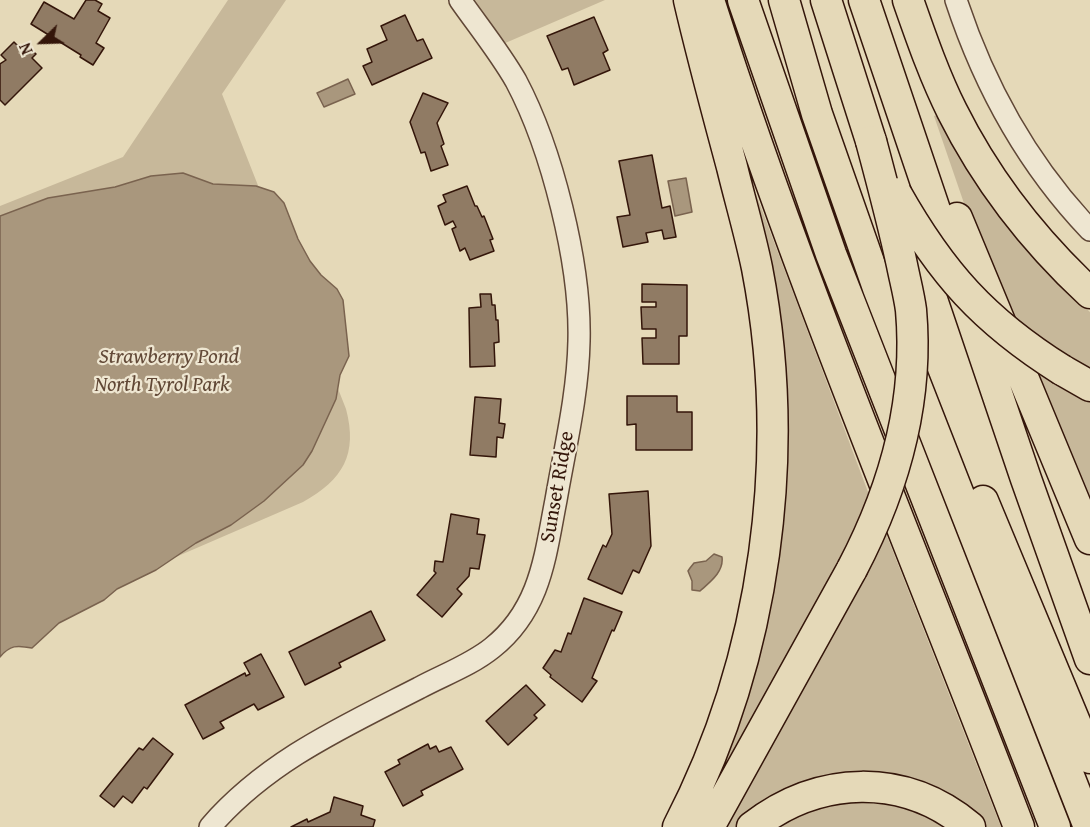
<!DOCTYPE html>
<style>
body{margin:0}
#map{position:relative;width:1090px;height:827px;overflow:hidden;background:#e5d9b8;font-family:"Gentium Book Plus",serif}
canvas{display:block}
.north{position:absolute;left:12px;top:12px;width:60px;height:60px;-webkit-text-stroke:4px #eee6d1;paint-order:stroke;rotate:247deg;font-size:16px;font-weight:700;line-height:24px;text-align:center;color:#34160a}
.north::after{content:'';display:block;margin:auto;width:21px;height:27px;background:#34160a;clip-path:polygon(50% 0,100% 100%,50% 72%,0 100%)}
</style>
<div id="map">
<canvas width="1090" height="827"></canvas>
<div class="north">N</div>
</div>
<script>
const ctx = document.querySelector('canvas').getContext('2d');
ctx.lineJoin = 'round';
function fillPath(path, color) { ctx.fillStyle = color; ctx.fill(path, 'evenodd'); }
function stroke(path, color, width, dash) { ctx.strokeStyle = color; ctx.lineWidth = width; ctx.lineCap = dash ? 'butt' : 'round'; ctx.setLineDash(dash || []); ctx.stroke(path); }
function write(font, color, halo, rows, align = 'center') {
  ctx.font = font + ' "Gentium Book Plus",serif'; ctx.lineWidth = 4.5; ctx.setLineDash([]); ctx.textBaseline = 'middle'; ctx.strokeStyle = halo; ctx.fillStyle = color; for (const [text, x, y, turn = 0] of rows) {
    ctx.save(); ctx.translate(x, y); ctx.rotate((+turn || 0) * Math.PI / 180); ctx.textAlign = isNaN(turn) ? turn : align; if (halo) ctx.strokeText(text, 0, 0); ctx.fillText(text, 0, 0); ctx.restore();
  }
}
const green = new Path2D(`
 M228,0H286L222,94L346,409C358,454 343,480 303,502L0,633V206L123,157Z
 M473,0H605L503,44Z
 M939,114L1062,286L1090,312V371L1018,326L967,212L934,116Z
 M756,194L871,500L867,512L712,797L704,794L771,557L749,199Z
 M1025,362L1090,399V512Z
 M885,531L1001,827H984L894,778L739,827H722Z
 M887,799L954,827H772L804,807Z`);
const water = new Path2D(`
 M348,79L355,94L324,107L317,93Z
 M183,173L213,184L256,186L274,192L284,203L298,239L310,261L321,275L337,289L343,300L349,356L340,375L336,399L312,451L303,465L264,501L231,525L196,543L156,570L117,589L104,600L59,623L32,648C17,645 10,645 0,657V216L48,198L115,187L151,176Z
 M686,178L692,212L675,216L668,181Z
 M714,554L722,557C724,572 710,582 700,591L692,590V581L688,571L690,568L694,563L706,561Z`);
const building = new Path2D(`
 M86,0H95L102,4L98,11L110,18L96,43L104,48L93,65L80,57L81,55L31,24L44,2L74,19Z
 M405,15L417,41L423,39L432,58L372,85L363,66L372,62L367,49L387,40L381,26Z
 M594,17L608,50L603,53L610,70L574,85L568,68L562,70L547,36Z
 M14,42L21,49L26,44L36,54L32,58L42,68L5,105L0,100V64L6,60L1,55Z
 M423,93L448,103L437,123L444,144L441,146L448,165L431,171L425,152L421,153L410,122Z
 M652,155L662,208L670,206L676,237L664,239L662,230L646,233L648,242L623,247L617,217L630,215L619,161Z
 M467,186L475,206H477L482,217L484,216L493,239L490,240L494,251L470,260L465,248L460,251L452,229L456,227L453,221L445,225L438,206L446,202L443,195Z
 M642,284L687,285V336H679V364H643L642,338H656V329H642L641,307H656V302H642Z
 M480,294H491L492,305H495L496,320H498L499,342L494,343L495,366L470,367L469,308L481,307Z
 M627,396H677V412H692V450H636V424L627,425Z
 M475,397L501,399L499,423L505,424L503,438L497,437L496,457L470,455Z
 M648,491L651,546L639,573L633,570L622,594L588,579L603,545L606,547L612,534L609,494Z
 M451,514L479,519L477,534L485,535L479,569L470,568L469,576L457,589L462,594L442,617L417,595L436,573L434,571L435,561L443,562Z
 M584,598L622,612L614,631L612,630L592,678L597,681L582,702L550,677L551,675L543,668L555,650L561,652L568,633L571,634Z
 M371,611L385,640L339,663L341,667L305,685L289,652Z
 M261,654L284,697L258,710L254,704L220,722L224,728L203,739L185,705L245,673L246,676L250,674L244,663Z
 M526,685L545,705L534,715L537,718L508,745L486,721Z
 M153,738L173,754L147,789L144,787L132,803L123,796L114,807L100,796L139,748L143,750Z
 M428,744L430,749L436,746L439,752L451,747L463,769L421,791L423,795L403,806L385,772L400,764L398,760Z
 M334,797L363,806L361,815L375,820L373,827H291L307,819L308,822L330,812Z`);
const minor = new Path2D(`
 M956,0C984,85 1028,165 1090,230
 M210,827C267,761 343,727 419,688C443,675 471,665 492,648C541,609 545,556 556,500C565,448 578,394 579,341C581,264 552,149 516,81C500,53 479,27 460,0`);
const highway = new Path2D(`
 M709,0C798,281 914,552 1019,827
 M743,0L831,254L1055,827
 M784,0L817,114L878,288L1089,827
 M826,0L871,141
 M864,0L1026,479L1090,659
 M908,0C921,37 934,75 952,111C986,179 1034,241 1090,293
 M957,218L1090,539
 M1062,370L1090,386
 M983,501L1090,758
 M678,827C766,658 793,454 757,268C750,234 740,200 732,167C717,111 702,56 689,0
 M709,827L852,569
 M752,827C819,775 904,772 970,827`);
const highwayBridge = new Path2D(`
 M896,193C941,273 984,321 1062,370
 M852,569C894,489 919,400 911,310C909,295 905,280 902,265C893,223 882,182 871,141`);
const parkNames = [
 ["North Tyrol Park",162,386]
];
const streetNames = [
 ["Sunset Ridge",558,487,-80]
];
const waterNames = [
 ["Strawberry Pond",169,357]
];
fillPath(green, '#c7b89a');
fillPath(water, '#a9977d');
stroke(water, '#7a634f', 1.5);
fillPath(building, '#907b64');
stroke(building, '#34160a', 1.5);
stroke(minor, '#604736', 24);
stroke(highway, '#34160a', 33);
stroke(minor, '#eee6d1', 21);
stroke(highway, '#e5d9b8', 30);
stroke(highwayBridge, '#34160a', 33, []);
stroke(highwayBridge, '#e5d9b8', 30);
write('italic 21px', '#604735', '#eee6d1', parkNames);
write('21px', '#34160a', '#eee6d1', streetNames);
write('italic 22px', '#634a38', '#eee6d1', waterNames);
</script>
